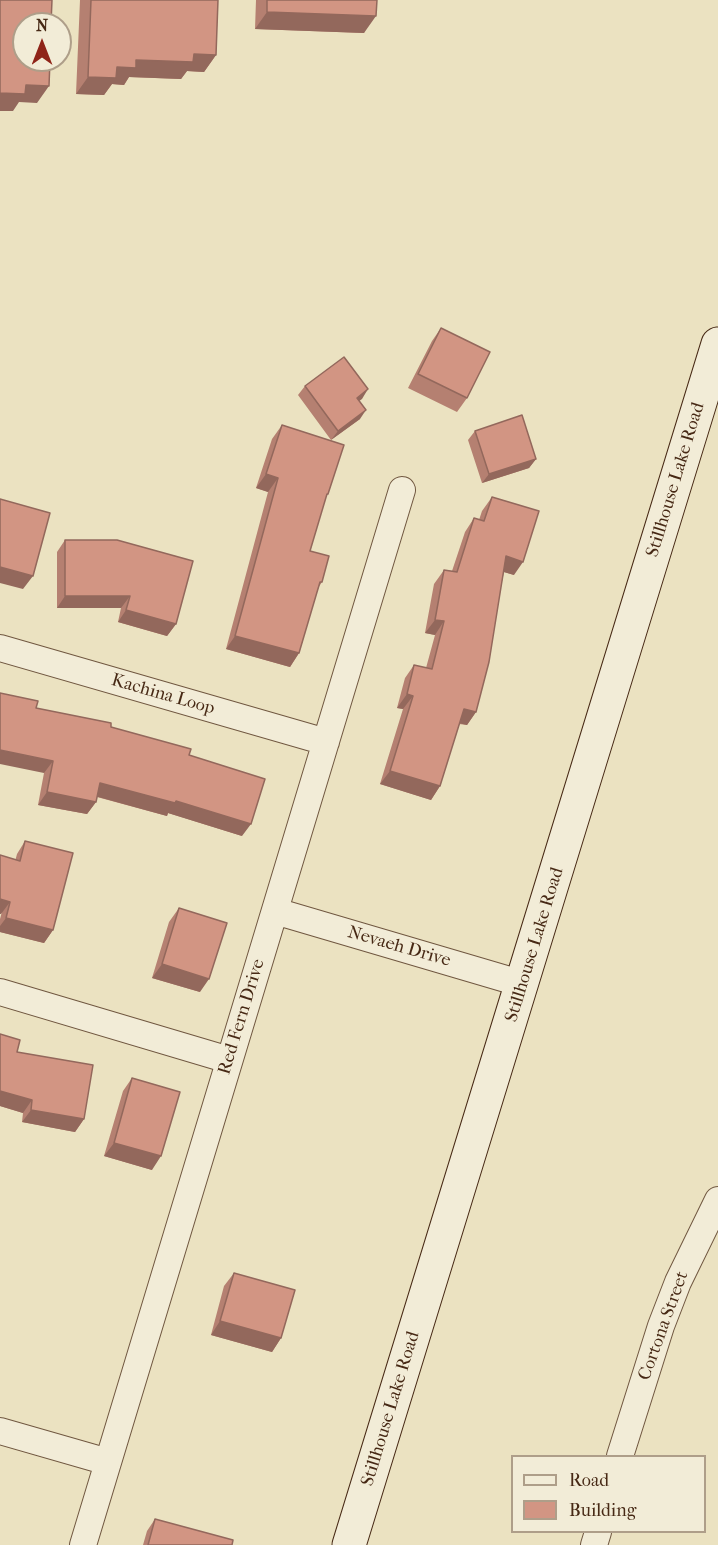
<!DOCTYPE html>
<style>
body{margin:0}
#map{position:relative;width:718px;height:1545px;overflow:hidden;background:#ebe2c1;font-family:"IM FELL French Canon",serif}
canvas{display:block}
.legend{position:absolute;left:511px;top:1455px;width:195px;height:78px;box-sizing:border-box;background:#f2ecd7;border:2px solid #ae9e89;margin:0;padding:8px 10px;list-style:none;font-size:18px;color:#472915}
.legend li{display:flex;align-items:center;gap:12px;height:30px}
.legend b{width:30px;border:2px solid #ae9e89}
.north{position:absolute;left:12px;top:12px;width:60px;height:60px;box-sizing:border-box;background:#f2ecd7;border:2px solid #ae9e89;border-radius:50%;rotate:0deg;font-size:16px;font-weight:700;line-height:24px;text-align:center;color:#472915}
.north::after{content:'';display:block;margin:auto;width:21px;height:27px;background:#8f2418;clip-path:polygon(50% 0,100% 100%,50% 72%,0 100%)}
</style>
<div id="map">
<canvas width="718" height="1545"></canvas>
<ul class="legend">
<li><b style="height:8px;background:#f2ecd7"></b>Road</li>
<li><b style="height:16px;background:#d29583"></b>Building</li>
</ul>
<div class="north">N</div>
</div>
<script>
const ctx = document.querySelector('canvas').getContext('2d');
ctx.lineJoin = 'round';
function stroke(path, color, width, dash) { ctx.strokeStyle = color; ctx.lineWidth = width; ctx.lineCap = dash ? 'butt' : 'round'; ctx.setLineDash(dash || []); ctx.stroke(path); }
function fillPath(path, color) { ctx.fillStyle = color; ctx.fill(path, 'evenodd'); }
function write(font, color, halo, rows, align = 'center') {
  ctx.font = font + ' "IM FELL French Canon",serif'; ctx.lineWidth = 5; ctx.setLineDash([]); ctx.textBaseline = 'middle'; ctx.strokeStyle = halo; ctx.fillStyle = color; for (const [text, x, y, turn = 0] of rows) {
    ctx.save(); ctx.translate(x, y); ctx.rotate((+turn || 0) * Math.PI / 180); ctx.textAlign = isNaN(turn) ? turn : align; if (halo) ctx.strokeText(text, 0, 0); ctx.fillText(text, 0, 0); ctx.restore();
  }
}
const street = new Path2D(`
 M0,648L326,742
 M275,911L523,984
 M0,992L229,1060
 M0,1431L108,1462
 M620,1456L661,1326L678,1282L718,1200
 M83,1545L402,490
 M594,1545L598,1532`);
const secondary = new Path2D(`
 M349,1545L718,344`);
const wall = new Path2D(`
 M80,0H218L216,55L204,72L187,71L181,79L129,77L124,85L112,84L104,95L76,94Z
 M256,0H377L364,33L255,29Z
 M441,328L467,398L457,412L408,388L432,341Z
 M305,386L368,389L359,400L360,419L331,440L298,395Z
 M282,425L328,494L325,498L310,551L322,582L318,588L299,653L290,667L226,649L268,492L256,488L272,439Z
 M475,431L536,459L529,468L482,483L468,440Z
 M492,497L514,575L504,572L476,712L467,725L459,724L440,786L431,800L380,784L403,709L397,708L405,678L414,665L426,668L435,635L425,633L434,584L444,570L452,571L465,532L474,518L479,520L482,511Z
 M65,540L176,624L167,636L118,622L121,608H57V552Z
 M36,708L111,727L189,755L242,836L168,813L167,816L97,797L96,802L87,814L38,805L44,773Z
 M25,841L53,930L44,943L0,932V919L17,854Z
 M179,908L200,992L152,978L169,922Z
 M0,1034L84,1119L75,1132L22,1122L23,1113L0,1106Z
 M132,1078L152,1170L104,1156L123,1091Z
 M234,1273L281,1338L272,1352L211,1335L224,1286Z
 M155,1519L232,1545H143L147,1531Z`);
const shadedWall = new Path2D(`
 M267,12L376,16L364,33L255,29Z
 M194,54L216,55L204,72L187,71L181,79L129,77L124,85L112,84L104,95L76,94L88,77L136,60Z
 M26,85L49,86L37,103L19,102L13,111H0V93Z
 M368,389L362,399L351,407L357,398Z
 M366,410L360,419L331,440L338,431Z
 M536,459L529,468L482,483L489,474Z
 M266,474L278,478L268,492L256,488Z
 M506,556L523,562L514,575L497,570Z
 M0,567L33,576L23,589L0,583Z
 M65,596H130L121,608H57Z
 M126,610L176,624L167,636L118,622Z
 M435,620L444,621L435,635L425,633Z
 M235,636L299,653L290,667L226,649Z
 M407,694L413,696L403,709L397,708Z
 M464,709L476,712L467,725L454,722Z
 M0,750L53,761L44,773L0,764Z
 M390,771L440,786L431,800L380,784Z
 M100,783L176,801L251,824L242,836L168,813L167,816L91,795Z
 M47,792L96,802L87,814L38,805Z
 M0,899L10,902L1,914H0Z
 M6,918L53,930L44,943L0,932V926Z
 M162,964L209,979L200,992L152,978Z
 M0,1091L32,1100L23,1113L0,1106Z
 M31,1110L84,1119L75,1132L22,1122Z
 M114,1143L161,1156L152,1170L104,1156Z
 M220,1321L281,1338L272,1352L211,1335Z`);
const building = new Path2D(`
 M0,0H52L51,24H24V60H50L49,86L26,85L25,94L0,93Z
 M91,0H218L216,55L194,54L193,62L136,60V68L117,67L116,78L88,77Z
 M267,0H377L376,16L267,12Z
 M441,328L490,352L467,398L418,374Z
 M344,357L368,389L357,398L366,410L338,431L305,386Z
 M522,415L536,459L489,474L475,431Z
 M282,425L344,445L328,494H327L310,551L329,556L322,582H320L299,653L235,636L278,478L266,474Z
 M492,497L539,511L523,562L506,556L489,662L476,712L464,709L440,786L390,771L413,696L407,694L414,665L432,669L444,621L435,620L444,570L457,572L474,518L484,521Z
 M0,499L50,513L33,576L0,567Z
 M65,540H117L193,561L176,624L126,610L130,596H65Z
 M0,693L38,701L36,708L111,723V727L191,749L189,755L265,779L251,824L176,801L175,803L100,783L96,802L47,792L53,761L0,750Z
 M25,841L73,853L53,930L6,918L10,902L0,899V855L20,861Z
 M179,908L227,923L209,979L162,964Z
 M0,1034L20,1040L17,1052L93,1065L84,1119L31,1110L32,1100L0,1091Z
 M132,1078L180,1092L161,1156L114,1143Z
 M234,1273L295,1290L281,1338L220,1321Z
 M155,1519L233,1540L232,1545H148Z`);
const streetNames = [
 ["Stillhouse Lake Road",676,480,-73],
 ["Kachina Loop",163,695,16],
 ["Stillhouse Lake Road",535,945,-73],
 ["Nevaeh Drive",399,947,16],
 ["Red Fern Drive",242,1017,-73],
 ["Cortona Street",664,1326,-70],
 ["Stillhouse Lake Road",391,1409,-73]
];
stroke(street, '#705740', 28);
stroke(secondary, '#472915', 35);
stroke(street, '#f2ecd7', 26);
stroke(secondary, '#f2ecd7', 33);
fillPath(wall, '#b58071');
fillPath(shadedWall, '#93685c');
fillPath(building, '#d29583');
stroke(building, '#93685c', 1.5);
write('18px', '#472915', '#f2ecd7', streetNames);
</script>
